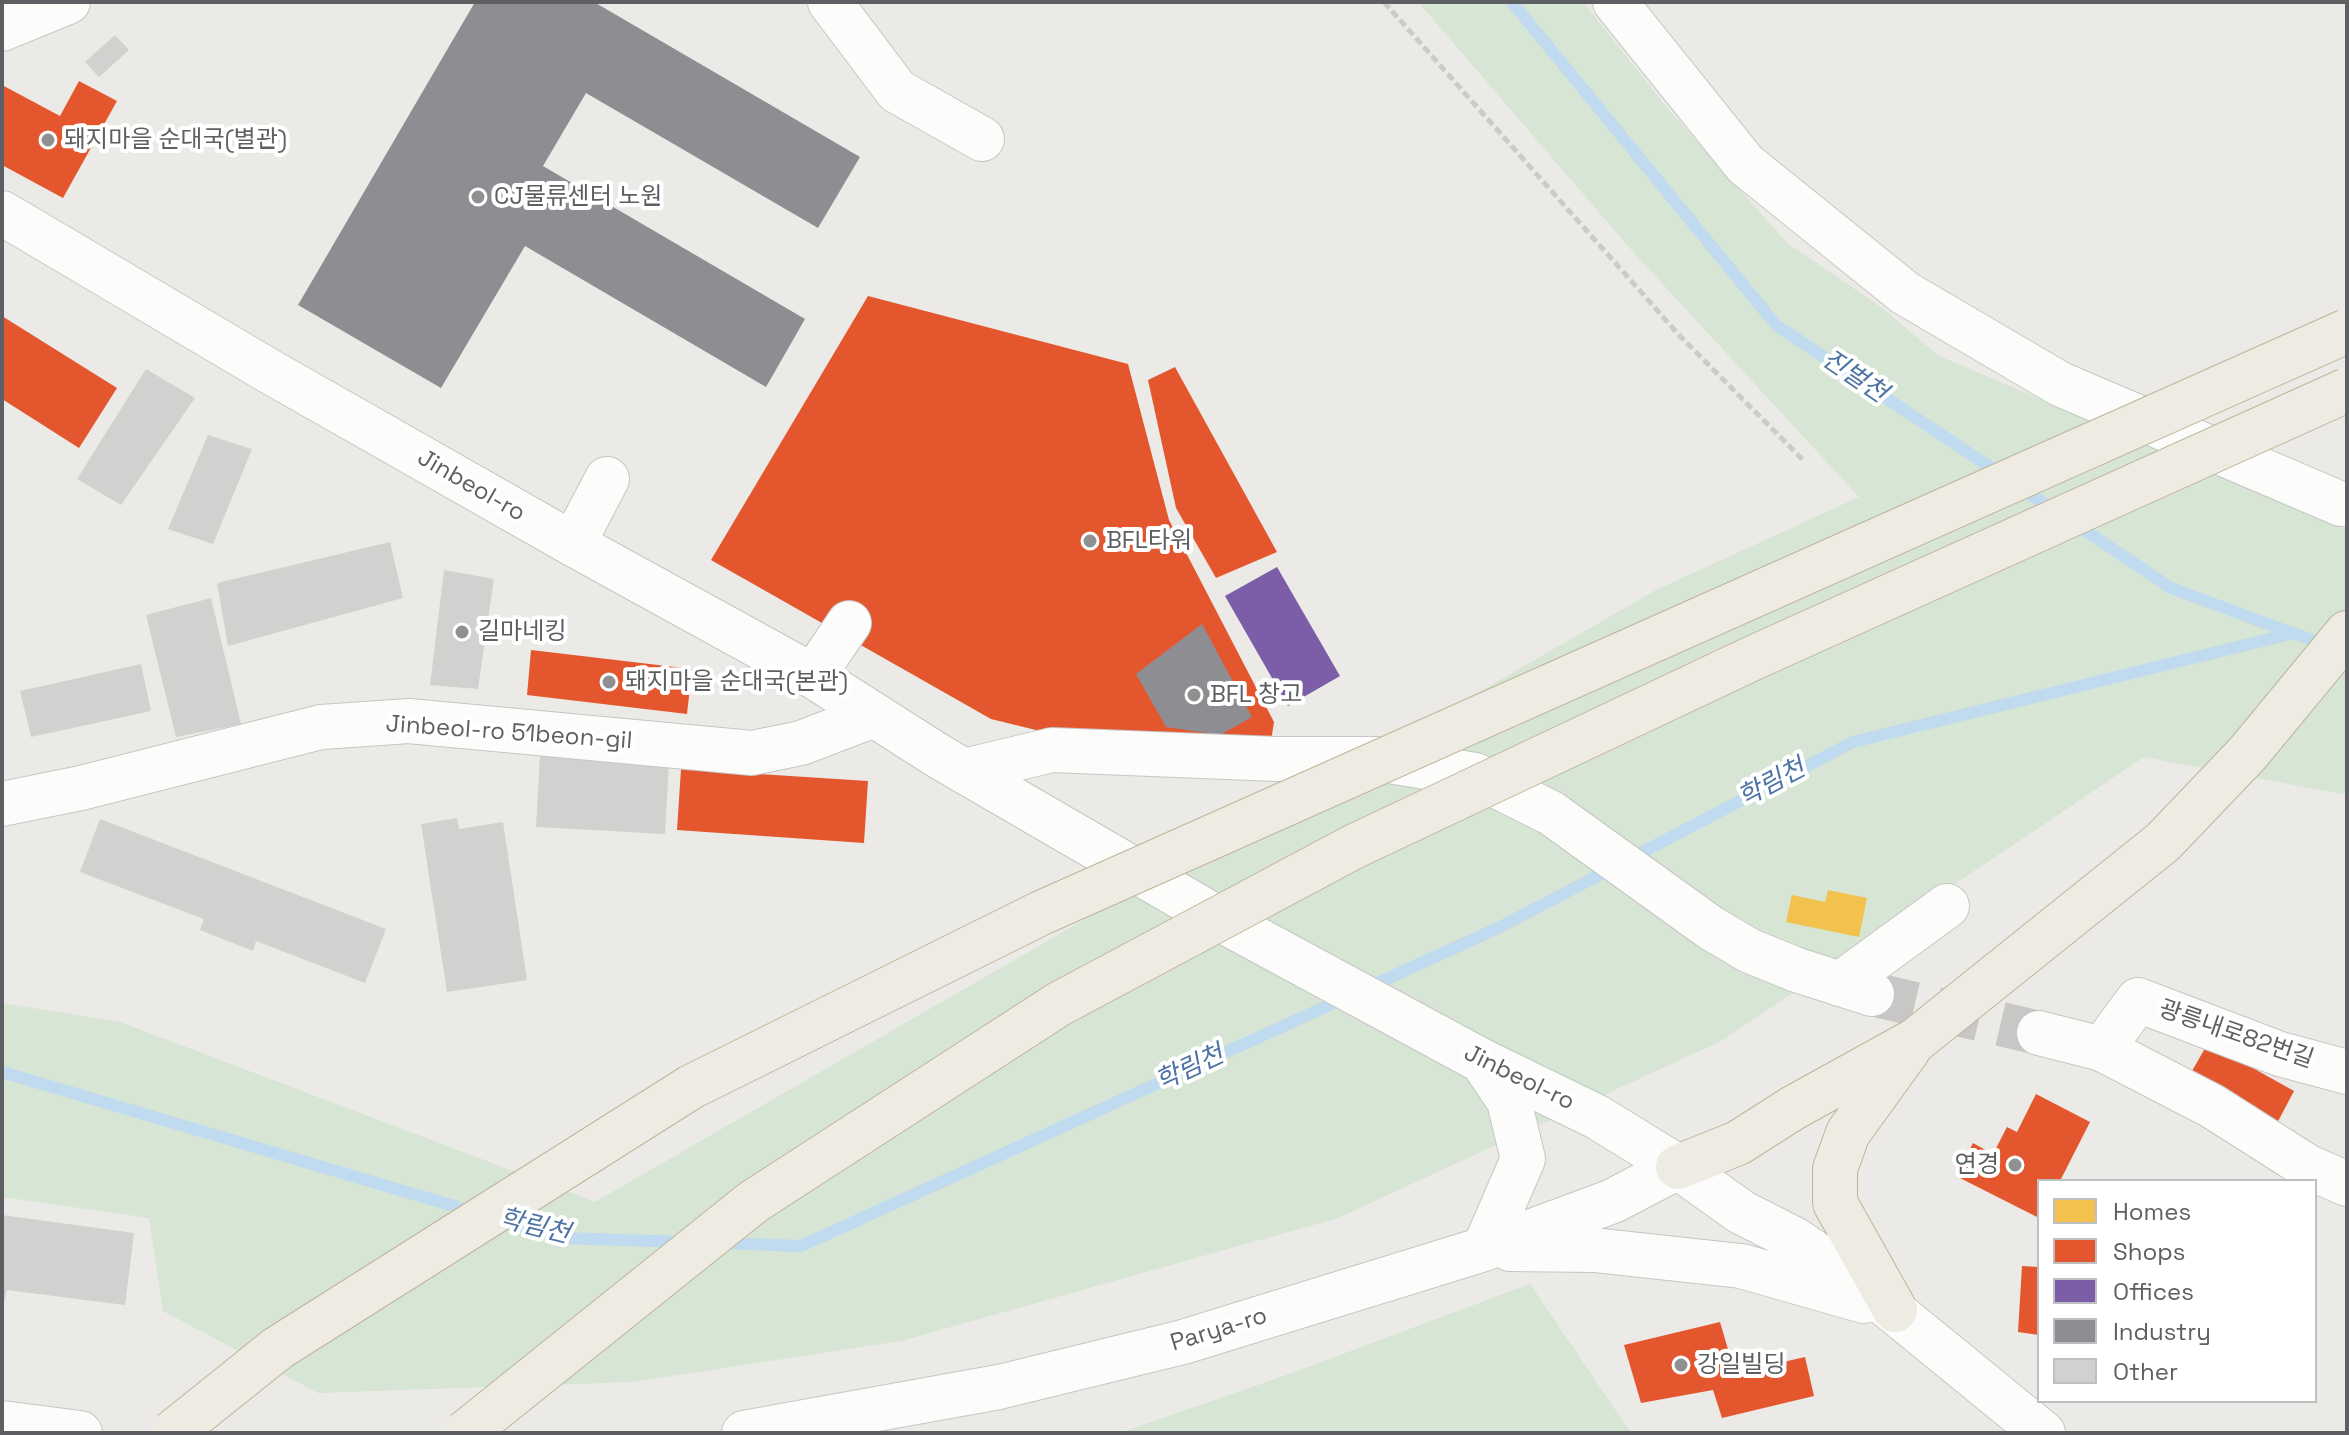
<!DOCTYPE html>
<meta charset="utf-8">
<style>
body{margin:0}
#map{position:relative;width:2349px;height:1435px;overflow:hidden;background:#ebeae7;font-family:"Space Grotesk",sans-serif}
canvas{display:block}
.frame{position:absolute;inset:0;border:4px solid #5d5f63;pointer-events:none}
.legend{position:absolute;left:2037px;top:1179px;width:280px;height:224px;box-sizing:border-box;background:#fff;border:2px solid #bebfc1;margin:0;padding:10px 14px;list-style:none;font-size:24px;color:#5d5f63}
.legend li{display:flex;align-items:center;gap:16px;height:40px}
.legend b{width:40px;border:2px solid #bebfc1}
</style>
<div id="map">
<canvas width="2349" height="1435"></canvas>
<div class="frame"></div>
<ul class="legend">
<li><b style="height:22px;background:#f2c14e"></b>Homes</li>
<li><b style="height:22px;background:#e4572e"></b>Shops</li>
<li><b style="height:22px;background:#7b5ea7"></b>Offices</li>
<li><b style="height:22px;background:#8d8d92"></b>Industry</li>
<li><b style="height:22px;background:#d2d1cf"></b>Other</li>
</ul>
</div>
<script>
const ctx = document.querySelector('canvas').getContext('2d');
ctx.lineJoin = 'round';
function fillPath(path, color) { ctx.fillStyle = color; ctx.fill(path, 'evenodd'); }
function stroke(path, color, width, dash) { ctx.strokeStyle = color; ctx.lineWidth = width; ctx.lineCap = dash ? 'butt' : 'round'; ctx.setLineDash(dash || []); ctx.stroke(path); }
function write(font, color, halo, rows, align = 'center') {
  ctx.font = font + ' "Space Grotesk","Noto Sans KR",sans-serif'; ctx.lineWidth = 8; ctx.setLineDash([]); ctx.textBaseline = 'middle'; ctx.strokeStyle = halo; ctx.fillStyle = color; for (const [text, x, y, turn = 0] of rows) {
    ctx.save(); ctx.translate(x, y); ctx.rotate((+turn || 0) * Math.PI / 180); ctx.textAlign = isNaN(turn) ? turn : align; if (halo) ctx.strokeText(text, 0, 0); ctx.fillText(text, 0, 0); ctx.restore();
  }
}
const green = new Path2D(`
 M1418,2H1583L1669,110L1787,243L1881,307L1939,356L2347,529V795L2144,757L1721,1041L1338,1218L901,1341L632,1382L318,1393L163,1311L149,1218L2,1197V1003L120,1022L595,1202L1656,590L1859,497L1634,253Z
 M1530,1284L1631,1433H1120L1289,1374Z`);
const homes = new Path2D(`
 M1828,890L1867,898L1859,937L1786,922L1792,895L1825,902Z`);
const shops = new Path2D(`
 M79,81L117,101L63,198L2,165V85L60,116Z
 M868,296L1128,364L1169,520L1274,722L1271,741L1044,732L991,719L711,560Z
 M2,316L117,388L79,448L2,399Z
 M1175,367L1277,552L1216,578L1176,508L1148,380Z
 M531,650L692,669L687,714L527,695Z
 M681,769L868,781L864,843L677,830Z
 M2208,1043L2294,1091L2275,1127L2188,1078Z
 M2036,1094L2090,1122L2060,1181H2039V1218L1956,1176L1973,1143L1993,1154L2007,1127L2017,1132Z
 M2022,1266L2039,1267V1335L2018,1332Z
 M1720,1322L1735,1373L1805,1357L1814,1396L1722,1418L1713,1390L1641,1403L1624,1345Z`);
const offices = new Path2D(`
 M1277,567L1340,676L1288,706L1225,596Z`);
const industry = new Path2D(`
 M475,2H594L860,157L818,228L586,93L543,166L805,319L766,387L525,246L441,388L298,305Z
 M1202,624L1252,717L1220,735L1166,727L1136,674Z`);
const stream = new Path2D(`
 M1512,2L1776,325L2002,475
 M2021,488L2055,511
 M2074,523L2171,588L2292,633
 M1631,858L1853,742L2294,633L2328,646
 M1369,987L1498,928L1611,869
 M2,1072L474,1212
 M500,1220L561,1238L683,1242
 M721,1243L801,1246L1345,998`);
const building = new Path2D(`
 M115,35L129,50L99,77L85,62Z
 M146,369L195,398L121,505L77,479Z
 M208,435L252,449L213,544L168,529Z
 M390,542L403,598L228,646L217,583Z
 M444,570L494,579L478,689L430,685Z
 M211,598L241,724L176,737L146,615Z
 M141,664L151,711L31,737L20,691Z
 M540,755L669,762L665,834L536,827Z
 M457,818L459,829L503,822L527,980L447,992L421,824Z
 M100,819L386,929L365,983L256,941L253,951L200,930L204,919L80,872Z
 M2,1215L134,1233L125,1305L7,1290L2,1310Z`);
const minorTunnel = new Path2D(`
 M1872,994L2039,1033`);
const path = new Path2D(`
 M1384,2L1680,336L1805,462`);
const minor = new Path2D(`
 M830,2L897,91L982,139
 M1615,2L1745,164L1905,293L2060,384L2341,504
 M2,29L68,2
 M2,213L269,371L573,544L813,676L940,757L1212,915L1482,1061L1597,1117L1678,1167L1741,1212L1794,1239L1863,1286L2043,1433
 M573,544L607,479
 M813,676L849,623
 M964,771L1052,750L1277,759H1377L1475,775L1551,813L1711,928L1750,951L1797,970L1872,994
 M2,804L81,788L321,727L409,721L752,753L801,743L874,715
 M1840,984L1947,906
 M2039,1033L2102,1049L2212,1106L2308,1167L2347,1184
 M2102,1049L2138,1000L2280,1054L2347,1072
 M1482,1061L1509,1101L1523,1159L1484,1249
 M1510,1249L1594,1250L1741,1266L1864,1301
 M2,1423L80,1433
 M744,1433L999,1387L1183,1342L1484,1249L1613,1201L1678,1167`);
const highway = new Path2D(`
 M1678,1167L1738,1143L1793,1108L1916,1040L2163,842L2248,753L2347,633
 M1895,1310L1835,1203V1169L1848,1133L1908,1050`);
const highwayBridge = new Path2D(`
 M172,1433L278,1348L691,1087L1041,913L2347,331
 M465,1433L753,1202L1059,1004L1353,847L1753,658L2347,390`);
const markers = [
 [48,140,8,"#8f9091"],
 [478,197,8,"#8f9091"],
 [1090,541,8,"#8f9091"],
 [462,632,8,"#8f9091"],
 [609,682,8,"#8f9091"],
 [1194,695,8,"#8f9091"],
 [2015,1165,8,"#8f9091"],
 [1681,1365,8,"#8f9091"]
];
const poiNames = [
 ["돼지마을 순대국(별관)",64,140],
 ["CJ물류센터 노원",494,197],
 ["BFL타워",1106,541],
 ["길마네킹",478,632],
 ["돼지마을 순대국(본관)",625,682],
 ["BFL 창고",1210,695],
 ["연경",1999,1165,"right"],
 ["강일빌딩",1697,1365]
];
const streetNames = [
 ["Jinbeol-ro",471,486,30],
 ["Jinbeol-ro 51beon-gil",509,733,4],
 ["광릉내로82번길",2236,1035,19],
 ["Jinbeol-ro",1519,1078,26],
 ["Parya-ro",1219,1330,-17]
];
const waterNames = [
 ["진벌천",1854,377,34],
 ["학림천",1772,784,-28],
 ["학림천",1190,1069,-25],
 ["학림천",534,1227,14]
];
fillPath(green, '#d6e5d4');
fillPath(homes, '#f2c14e');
fillPath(shops, '#e4572e');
fillPath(offices, '#7b5ea7');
fillPath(industry, '#8d8d92');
stroke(stream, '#c0daf0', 12);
fillPath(building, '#d2d1cf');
stroke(minorTunnel, '#c8c7c6', 44, [44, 22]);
stroke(minor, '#c6c6c6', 46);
stroke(highway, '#beb499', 46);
stroke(path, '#c9ccca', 5, [8, 4]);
stroke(minor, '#fcfcfb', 44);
stroke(highway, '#eeebe3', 44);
stroke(highwayBridge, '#beb499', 46, []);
stroke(highwayBridge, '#eeebe3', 44);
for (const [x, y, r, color] of markers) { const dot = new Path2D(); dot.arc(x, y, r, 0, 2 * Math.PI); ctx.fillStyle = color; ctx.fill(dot); stroke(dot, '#fff', 3); }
write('24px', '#5d5f63', '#fff', poiNames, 'left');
write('24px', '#5d5f63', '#fff', streetNames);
write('italic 26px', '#4d74a4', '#fff', waterNames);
</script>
